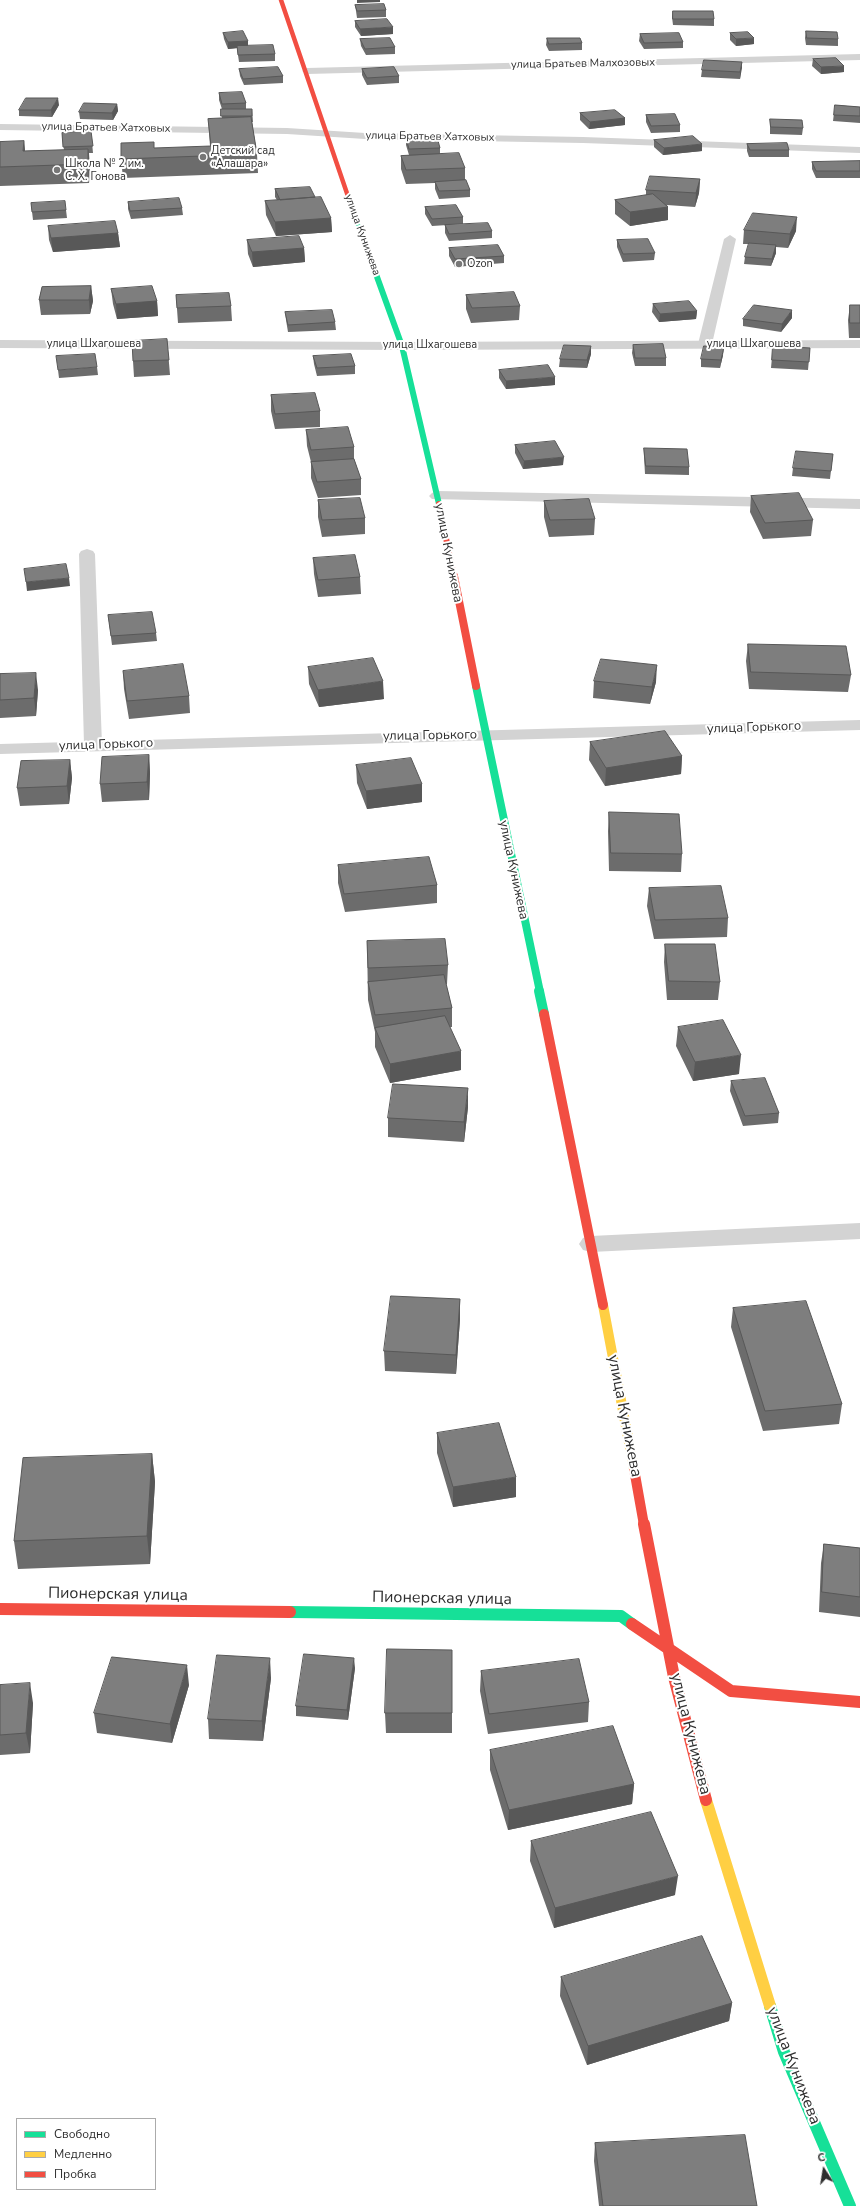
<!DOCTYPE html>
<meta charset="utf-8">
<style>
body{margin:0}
#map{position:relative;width:860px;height:2206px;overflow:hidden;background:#fff;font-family:"Nunito Sans",sans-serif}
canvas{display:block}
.legend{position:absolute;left:16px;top:2118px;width:140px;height:72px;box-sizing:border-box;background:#fff;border:1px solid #ababab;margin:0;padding:5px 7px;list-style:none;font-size:12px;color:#2e2e2e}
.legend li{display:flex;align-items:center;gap:8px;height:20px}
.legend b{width:20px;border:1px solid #ababab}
.north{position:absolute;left:804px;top:2150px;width:40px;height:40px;-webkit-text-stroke:3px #fff;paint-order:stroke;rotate:348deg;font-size:11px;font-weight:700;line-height:16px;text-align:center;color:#2e2e2e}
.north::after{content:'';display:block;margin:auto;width:14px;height:18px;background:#2e2e2e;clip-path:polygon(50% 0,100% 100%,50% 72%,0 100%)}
</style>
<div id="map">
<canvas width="860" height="2206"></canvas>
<ul class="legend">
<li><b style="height:5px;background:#16e098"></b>Свободно</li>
<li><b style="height:5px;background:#ffcf43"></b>Медленно</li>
<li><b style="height:5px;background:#f24e42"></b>Пробка</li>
</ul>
<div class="north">С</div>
</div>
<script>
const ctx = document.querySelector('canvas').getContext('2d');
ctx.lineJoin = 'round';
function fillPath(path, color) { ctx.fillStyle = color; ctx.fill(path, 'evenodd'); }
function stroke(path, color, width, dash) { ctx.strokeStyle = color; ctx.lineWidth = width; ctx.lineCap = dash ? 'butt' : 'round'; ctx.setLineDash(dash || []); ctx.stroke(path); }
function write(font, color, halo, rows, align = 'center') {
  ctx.font = font + ' "Nunito Sans",sans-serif'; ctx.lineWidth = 4; ctx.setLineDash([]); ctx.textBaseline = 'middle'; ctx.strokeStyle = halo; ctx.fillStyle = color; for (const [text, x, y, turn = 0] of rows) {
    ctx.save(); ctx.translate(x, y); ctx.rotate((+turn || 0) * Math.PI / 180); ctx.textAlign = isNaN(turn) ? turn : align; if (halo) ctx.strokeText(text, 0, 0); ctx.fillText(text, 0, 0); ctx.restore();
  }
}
const lane = new Path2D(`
 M730,235L736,239L712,344L705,348L698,344L724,239Z
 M87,549L93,551L95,554L102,745L99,749L93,750L87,749L84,745L79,554L81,551Z
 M860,1223V1239L591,1252L583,1250L579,1244L583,1238L591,1236Z`);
const street = new Path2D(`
 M860,54V60L307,74L302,71L307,68Z
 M0,124L287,128L365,133L583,137L860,147V153L583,143L365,139L287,134L0,130Z
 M0,340L402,342L860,340V348L402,350L0,348Z
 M437,491L860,499V509L432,499L429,496L432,493Z
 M860,720V730L0,754V744Z`);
const fastFar4 = new Path2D(`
 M352,208L368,253`);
const fastFar3 = new Path2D(`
 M368,252L402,346L439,504`);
const fastFar2 = new Path2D(`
 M476,686L540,992`);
const fastFar1 = new Path2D(`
 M539,991L544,1014`);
const fast = new Path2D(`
 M290,1612L621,1616L632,1624
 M770,2006L784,2052L850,2206`);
const slowFar1 = new Path2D(`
 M603,1305L634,1469`);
const slow = new Path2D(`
 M706,1800L770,2006`);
const jamFar4 = new Path2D(`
 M281,0L352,208`);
const jamFar3 = new Path2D(`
 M439,504L454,577`);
const jamFar2 = new Path2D(`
 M454,576L476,686`);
const jamFar1 = new Path2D(`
 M544,1014L603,1305
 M634,1469L644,1525`);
const jam = new Path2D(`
 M644,1524L674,1677L706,1800
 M0,1609L290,1612
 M632,1624L731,1691L860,1702`);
const wall = new Path2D(`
 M355,5L386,10V17L357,18L356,11Z
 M673,11L714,19V26L673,25L672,17Z
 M355,21L393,34L361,36L355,27Z
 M806,31L838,39V46L806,45L805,38Z
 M223,33L248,41V46L275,54V61L239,62L237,48L228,49L224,39Z
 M730,33L754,44L736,46L730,40Z
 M640,34L683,42V48L644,49L639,41Z
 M547,38L582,43V50L549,51L546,45Z
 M360,39L395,47V54L366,55L361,46Z
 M813,59L844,72L821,74L812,66Z
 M742,62L740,79L701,77L702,70Z
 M239,69L283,76V83L244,85L240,76Z
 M362,69L399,76V83L367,85L362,75Z
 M219,93L246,103V109H252L253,122H252L257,154L258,173L123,178L121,159L210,146L208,119L222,118L221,109H222L219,100Z
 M117,104L118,111L113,120L80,119L79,112Z
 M59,105L52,117L19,116V110Z
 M835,105L860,107V123L833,121Z
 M580,113L625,118V125L589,129L580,120Z
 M646,115L680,125V132L651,133L646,122Z
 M770,119L803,128L802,135L770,134Z
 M91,131L93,153H89L90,168L89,183L0,186V142L24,141L25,151L64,150L62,133Z
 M406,138L440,148V154L465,168V180L470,190V197L439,199L435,189V183L406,184L401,169V156L409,155L406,145Z
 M654,140L702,151L663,155L654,147Z
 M747,144L789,150V157H749L747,151Z
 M860,161V178H816L812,169V162Z
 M700,179L699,193L695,207L667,205L668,207V220L630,226L615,214V200L646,195V190Z
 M275,189L315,197L331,218L332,232L276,236L266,215L265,201L277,200L275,197Z
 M128,202L182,208L183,215L131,219L128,209Z
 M31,203L66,210L67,218L33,220Z
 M425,207L463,217V224L432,226L425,214Z
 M445,225L492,231V238L449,241L445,233Z
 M48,226L118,233L120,247L53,252L49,240Z
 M744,230L796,231L788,248L776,247V253L771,266L744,264L745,257L749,244H743Z
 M247,240L304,248L305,262L253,267L248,254Z
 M617,240L655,253L654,260L623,262L617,247Z
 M449,248L504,256V263L455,267L449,256Z
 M91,286L93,301L90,314L41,315L39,300L42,287Z
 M111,289L157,301L158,316L117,319L113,304Z
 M176,295L231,306L232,321L178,323Z
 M466,295L520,306L519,320L471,323L466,309Z
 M653,304L697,311L696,319L659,322L652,312Z
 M850,305H860V338H849L848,320Z
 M285,312L335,322L336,330L288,332L286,320Z
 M792,318L781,332L743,326V319Z
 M167,339L170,375L134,377L133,361Z
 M633,345L666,358V366H635L632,353Z
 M773,346L810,348L808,370L771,368Z
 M591,354L587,368L559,367L560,359Z
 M723,355L720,368L701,367V359Z
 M313,356L355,366V374L317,376L314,364Z
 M97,367L98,375L59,378L58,370Z
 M499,370L555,385L506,389L499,378Z
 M271,395L320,411V427L275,429L271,411Z
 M306,430L354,447V459L361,479V495L318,498L311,478V462L307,446Z
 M515,445L563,465L523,469L515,453Z
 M644,448L689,467V475L645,474L644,456Z
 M833,454L830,479L792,476L793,468Z
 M751,496L813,520L811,536L763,539L750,512Z
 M318,500L365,518V534L322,537L318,517Z
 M544,501L595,519L594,535L549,537L544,517Z
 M313,558L360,577L361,594L318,597L314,574Z
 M108,615L156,633L157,641L112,645Z
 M748,644L851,675L848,692L749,689L746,661Z
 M308,667L384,699L319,707L309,684Z
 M123,671L189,696L190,713L129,719L124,689Z
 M0,674L38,690L36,716L0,718Z
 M594,681L656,682L650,704L593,698Z
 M590,742L682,756L681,774L605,786L589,760Z
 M149,755L150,773L149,800L102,802L100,784Z
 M70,760L72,778L69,804L20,806L17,788Z
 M356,765L422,784V802L367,809L357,783Z
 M609,813L682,854L681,872L609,871L608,831Z
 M338,865L437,885V903L345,912L338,883Z
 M649,888L728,918L727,937L654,939L647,906Z
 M367,941L448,965L447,984H446L452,1008V1027H450L461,1070L390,1083L375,1047V1032L368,1000Z
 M665,944L720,982L718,1000H667L664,962Z
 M678,1027L739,1074L693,1081L676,1046Z
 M731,1081L779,1113L778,1123L743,1126L730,1091Z
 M468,1107L464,1142L388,1137V1118Z
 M460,1299V1319L456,1374L385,1371L384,1351Z
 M733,1308L842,1404L839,1424L763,1431L731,1327Z
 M437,1433L516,1497L453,1507L437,1453Z
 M152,1454L155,1482L150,1564L18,1569L14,1541Z
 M824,1544L860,1548V1617L819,1612L821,1563Z
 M452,1650V1733H386L385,1713Z
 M355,1668L348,1720L296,1716V1706Z
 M481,1671L589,1702L588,1722L488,1734L480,1691Z
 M271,1678L263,1741L209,1739L208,1719Z
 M0,1685L33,1703L30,1753L0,1755Z
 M189,1685L172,1743L97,1733L94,1713Z
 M490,1750L634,1784L632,1804L508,1830L490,1770Z
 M531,1841L675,1895L554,1928L530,1861Z
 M561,1977L732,2003L729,2021L587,2065L560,1996Z
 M595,2143L757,2206H599L594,2161Z`);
const shadedWall = new Path2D(`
 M357,0H380V2L357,3Z
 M393,27V34L361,36L360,29Z
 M754,38V44L736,46V39Z
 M248,41V47L228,49V42Z
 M742,62V68L740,79V72Z
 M844,66V72L821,74V67Z
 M58,98L59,105L52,117L51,110Z
 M117,104L118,111L113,120L112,113Z
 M625,118V125L589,129L590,122Z
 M24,141L26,160L23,151Z
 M702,144V151L663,155L664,148Z
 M88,149L90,168L89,183L88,164Z
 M700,179L699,193L695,207L696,193Z
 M668,207V220L630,226V212Z
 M797,217L796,231L788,248L790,234Z
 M331,218L332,232L276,236L275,222Z
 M118,233L120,247L53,252L51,238Z
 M776,245V253L771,266L772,259Z
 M304,248L305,262L253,267L252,252Z
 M91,286L93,301L90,314L89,300Z
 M157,301L158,316L117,319L116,304Z
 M792,310V318L781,332L782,324Z
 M697,311L696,319L659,322L660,314Z
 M591,346V354L587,368V360Z
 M724,347L723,355L720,368L721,360Z
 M555,377V385L506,389V381Z
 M564,457L563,465L523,469L524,461Z
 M69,578L70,586L27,591L26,582Z
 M657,665L656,682L650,704L652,687Z
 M36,673L38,690L36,716L34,698Z
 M383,681L384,699L319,707L318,690Z
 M149,755L150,773L149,800L147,782Z
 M682,756L681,774L605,786L606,768Z
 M70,760L72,778L69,804L67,786Z
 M422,784V802L367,809L366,791Z
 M461,1051V1070L390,1083V1064Z
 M741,1055L739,1074L693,1081L695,1062Z
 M468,1088V1107L464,1142V1122Z
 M460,1299V1319L456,1374V1355Z
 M152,1454L155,1482L150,1564L147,1536Z
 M516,1477V1497L453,1507V1487Z
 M270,1658L271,1678L263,1741L262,1721Z
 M354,1658L355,1668L348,1720L347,1710Z
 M187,1665L189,1685L172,1743L170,1724Z
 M30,1683L33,1703L30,1753L26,1733Z
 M634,1784L632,1804L508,1830L509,1810Z
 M678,1876L675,1895L554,1928L555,1908Z
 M732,2003L729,2021L587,2065L588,2046Z`);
const building = new Path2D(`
 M384,4L386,10L357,11L355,5Z
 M673,11H713L714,19H673Z
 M387,19L393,27L360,29L355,21Z
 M243,31L248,41L228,42L223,33Z
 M806,31L837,32L838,39L807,38Z
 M748,32L754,38L736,39L730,33Z
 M679,33L683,42L644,43L640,34Z
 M390,38L395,47L365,49L360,39Z
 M547,38H580L582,43L549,44Z
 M273,45L275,54L238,55L237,46Z
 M836,58L844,66L821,67L813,59Z
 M704,60L742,62L740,72L702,70Z
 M278,67L283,76L243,79L239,69Z
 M394,67L399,76L367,78L362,69Z
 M242,92L246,103L222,104L219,93Z
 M26,98H58L51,110H19Z
 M84,103L117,104L112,113L79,112Z
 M835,105L860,107V116L834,115Z
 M221,109H252V116H221Z
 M615,110L625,118L590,122L580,113Z
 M675,114L680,125L651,126L646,115Z
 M251,117L257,154L121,159V143L154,142V148L211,146L208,119Z
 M770,119L802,120L803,128L771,127Z
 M91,131L93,146L63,147L62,133Z
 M693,136L702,144L664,148L654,140Z
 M437,137L440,148L409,149L406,138Z
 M24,141L23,151L88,149V164L0,167V142Z
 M787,143L789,150H750L747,144Z
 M459,153L465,168L406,170L401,156Z
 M860,161V171H816L812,162Z
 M650,176L700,179L696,193L646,190Z
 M466,180L470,190L439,191L435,182Z
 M310,187L315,197L280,200L275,189Z
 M653,194L668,207L630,212L615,200Z
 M321,197L331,218L275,222L265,201Z
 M179,198L182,208L130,211L128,202Z
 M65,201L66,210L32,212L31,203Z
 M456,205L463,217L432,219L425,207Z
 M753,213L797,217L790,234L744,230Z
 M115,221L118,233L51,238L48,226Z
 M488,223L492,231L449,234L445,225Z
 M299,236L304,248L252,252L247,240Z
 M648,239L655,253L623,254L617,240Z
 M749,243L776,245L772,259L745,257Z
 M498,245L504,256L455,259L449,248Z
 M91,286L89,300H39L42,287Z
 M152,286L157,301L116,304L111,289Z
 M514,292L520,306L472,308L466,295Z
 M229,293L231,306L177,308L176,295Z
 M689,301L697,311L660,314L653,304Z
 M754,305L792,310L782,324L743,319Z
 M850,305H860V323H850Z
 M332,310L335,322L288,325L285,312Z
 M167,339L169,360L133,361L132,341Z
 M663,344L666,358H635L633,345Z
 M564,345L591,346L587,360L560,359Z
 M704,346L724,347L721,360L701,359Z
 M773,346L810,348L809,362L772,360Z
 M95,354L97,367L58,370L56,356Z
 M351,354L355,366L317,368L313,356Z
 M548,365L555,377L506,381L499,370Z
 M315,393L320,411L275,414L271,395Z
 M348,427L354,447L311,450L306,430Z
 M555,441L564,457L524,461L515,445Z
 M644,448L687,449L689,467L646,466Z
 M796,451L833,454L831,471L793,468Z
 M354,459L361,479L317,482L311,462Z
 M799,493L813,520L765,523L751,496Z
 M360,498L365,518L322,520L318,500Z
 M589,499L595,519L550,520L544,501Z
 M355,555L360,577L318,580L313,558Z
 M66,564L69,578L26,582L24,569Z
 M152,612L156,633L111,636L108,615Z
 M748,644L846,646L851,675L751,672Z
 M373,658L383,681L318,690L308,667Z
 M601,659L657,665L652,687L594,681Z
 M183,664L189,696L127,701L123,671Z
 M36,673L34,698L0,700V674Z
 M665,731L682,756L606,768L590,742Z
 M149,755L147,782L100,784L102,757Z
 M411,758L422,784L366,791L356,765Z
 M70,760L67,786L17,788L21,761Z
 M609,812L679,814L682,854L611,853Z
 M429,857L437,885L344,894L338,865Z
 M721,886L728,918L655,920L649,888Z
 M445,939L448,965L368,968L367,941Z
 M665,944H715L720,982L669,981Z
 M444,975L452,1008L375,1015L368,982Z
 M445,1016L461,1051L390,1064L375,1028Z
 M723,1020L741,1055L695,1062L678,1027Z
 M765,1078L779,1113L745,1116L731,1081Z
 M393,1084L468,1088L464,1122L388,1118Z
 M391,1296L460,1299L456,1355L384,1351Z
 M806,1301L842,1404L765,1411L733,1308Z
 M499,1423L516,1477L453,1487L437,1433Z
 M152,1454L147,1536L14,1541L23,1458Z
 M824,1544L860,1548V1597L822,1592Z
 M387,1649L452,1650V1713H385Z
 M304,1654L354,1658L347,1710L296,1706Z
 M217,1655L270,1658L262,1721L208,1719Z
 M112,1657L187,1665L170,1724L94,1713Z
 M579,1659L589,1702L489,1714L481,1671Z
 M30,1683L26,1733L0,1735V1685Z
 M613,1726L634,1784L509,1810L490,1750Z
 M651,1812L678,1876L555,1908L531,1841Z
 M702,1936L732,2003L588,2046L561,1977Z
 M745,2135L757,2206H603L595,2143Z`);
const markers = [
 [203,157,4,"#777"],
 [57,170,4,"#777"],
 [459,264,4,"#777"]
];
const farStreetnames = [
 ["улица Братьев Малхозовых",583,64,-1],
 ["улица Братьев Хатховых",106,128,1],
 ["улица Братьев Хатховых",430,137,1],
 ["улица Кунижева",362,235,70],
 ["улица Шхагошева",94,344],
 ["улица Шхагошева",754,344],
 ["улица Шхагошева",430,345]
];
const farPoinames = [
 ["Детский сад",211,151],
 ["«Алашара»",211,164],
 ["Школа № 2 им.",65,164],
 ["С. Х. Гонова",65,177],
 ["Ozon",467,264]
];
const streetNames = [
 ["улица Кунижева",448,553,79],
 ["улица Горького",754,728,-2],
 ["улица Горького",430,736,-1],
 ["улица Горького",106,745,-2],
 ["улица Кунижева",513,870,78]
];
const nearStreetnames = [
 ["улица Кунижева",624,1416,79],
 ["Пионерская улица",118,1595,1],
 ["Пионерская улица",442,1599,1],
 ["улица Кунижева",690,1734,76],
 ["улица Кунижева",793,2066,69]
];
fillPath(lane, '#d3d3d3');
fillPath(street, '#d3d3d3');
stroke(fastFar4, '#16e098', 4.5);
stroke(fastFar3, '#16e098', 6);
stroke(fastFar2, '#16e098', 8);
stroke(fastFar1, '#16e098', 10);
stroke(fast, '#16e098', 12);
stroke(slowFar1, '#ffcf43', 10);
stroke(slow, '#ffcf43', 12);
stroke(jamFar4, '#f24e42', 4.5);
stroke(jamFar3, '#f24e42', 6);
stroke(jamFar2, '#f24e42', 8);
stroke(jamFar1, '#f24e42', 10);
stroke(jam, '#f24e42', 12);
fillPath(wall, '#6c6c6c');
fillPath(shadedWall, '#585858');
fillPath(building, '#7e7e7e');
stroke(building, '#585858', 1);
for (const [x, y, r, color] of markers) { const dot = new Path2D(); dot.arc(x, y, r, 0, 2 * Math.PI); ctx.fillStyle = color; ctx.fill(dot); stroke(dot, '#fff', 1.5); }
write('11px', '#2e2e2e', '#fff', farStreetnames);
write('11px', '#2e2e2e', '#fff', farPoinames, 'left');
write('13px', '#2e2e2e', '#fff', streetNames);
write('16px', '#2e2e2e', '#fff', nearStreetnames);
</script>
